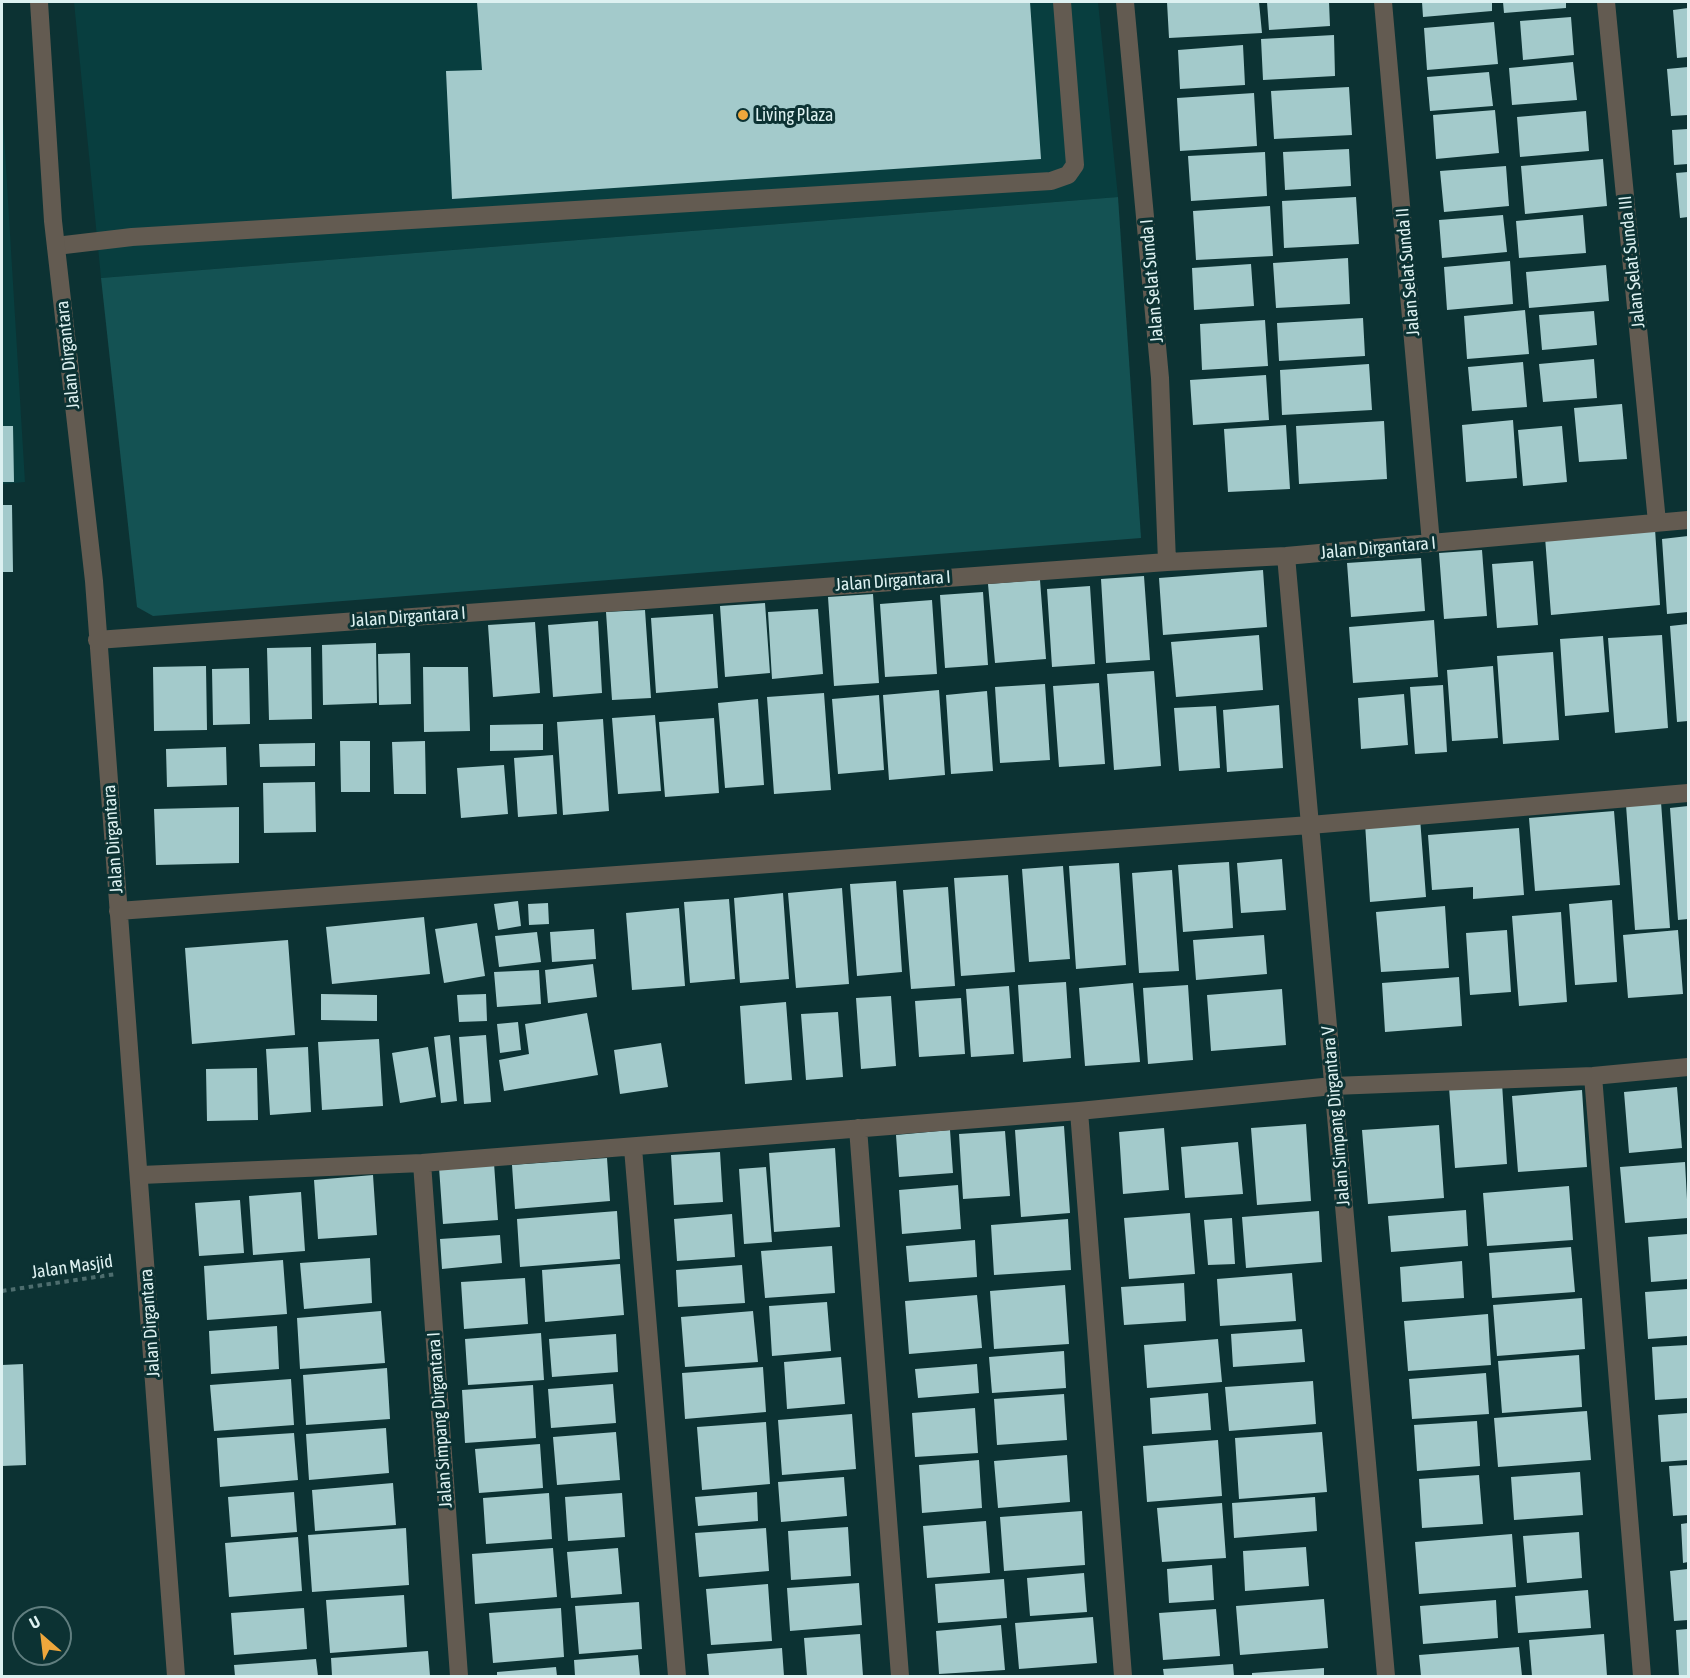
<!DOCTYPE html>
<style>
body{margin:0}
#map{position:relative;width:1690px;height:1678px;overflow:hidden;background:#0c3233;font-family:"Asap Condensed",sans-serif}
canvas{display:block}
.frame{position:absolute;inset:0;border:3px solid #ddf1f1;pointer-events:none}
.north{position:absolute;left:12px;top:1606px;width:60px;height:60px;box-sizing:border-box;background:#0c3233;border:2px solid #607e7f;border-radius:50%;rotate:332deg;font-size:16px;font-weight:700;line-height:24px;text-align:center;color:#ddf1f1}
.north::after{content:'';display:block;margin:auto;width:21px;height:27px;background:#eea73c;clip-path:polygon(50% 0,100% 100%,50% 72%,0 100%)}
</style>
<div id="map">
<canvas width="1690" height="1678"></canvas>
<div class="frame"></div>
<div class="north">U</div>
</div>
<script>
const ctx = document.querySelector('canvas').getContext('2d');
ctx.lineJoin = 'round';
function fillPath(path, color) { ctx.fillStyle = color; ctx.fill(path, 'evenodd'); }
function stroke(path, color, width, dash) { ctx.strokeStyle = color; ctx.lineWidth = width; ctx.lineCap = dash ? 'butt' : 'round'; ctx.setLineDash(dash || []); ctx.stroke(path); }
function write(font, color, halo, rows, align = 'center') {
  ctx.font = font + ' "Asap Condensed",sans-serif'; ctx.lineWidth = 6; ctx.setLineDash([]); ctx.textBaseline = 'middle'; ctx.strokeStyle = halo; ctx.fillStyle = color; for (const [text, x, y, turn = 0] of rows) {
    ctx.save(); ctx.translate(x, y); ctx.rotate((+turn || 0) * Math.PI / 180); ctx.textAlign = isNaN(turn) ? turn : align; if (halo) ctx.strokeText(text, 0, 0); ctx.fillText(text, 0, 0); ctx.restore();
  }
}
const built = new Path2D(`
 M74,2H1098L1118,197L101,278Z
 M2,101L25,482L2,484Z`);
const green = new Path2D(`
 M1118,197L1141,538L153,616L137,607L101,278Z`);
const building = new Path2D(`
 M477,2H1030L1041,159L452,199L446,71L482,70Z
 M1167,2H1259L1262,33L1169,38Z
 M1267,2H1329L1330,26L1269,30Z
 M1422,2H1492V11L1423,17Z
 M1503,2H1566V8L1504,13Z
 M1688,8V57L1677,58L1673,10Z
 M1571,17L1574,55L1523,60L1520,21Z
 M1494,22L1498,64L1427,70L1424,28Z
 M1334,35L1335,76L1263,80L1261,39Z
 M1243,45L1245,85L1180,89L1178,50Z
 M1573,62L1577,100L1512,105L1509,68Z
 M1688,67V115L1671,116L1667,69Z
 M1489,72L1493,106L1430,111L1427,77Z
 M1349,87L1352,135L1274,139L1271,91Z
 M1254,93L1257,146L1180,151L1177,98Z
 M1495,110L1499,153L1436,159L1433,115Z
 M1586,111L1589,151L1520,157L1517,117Z
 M1688,129V164L1674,165L1672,130Z
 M1349,149L1351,186L1285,190L1283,152Z
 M1265,152L1267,196L1191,201L1188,156Z
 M1603,159L1607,206L1525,214L1521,166Z
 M1506,166L1509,206L1444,212L1440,171Z
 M1688,172V217L1680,218L1676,173Z
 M1356,197L1359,244L1284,248L1282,201Z
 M1270,206L1273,256L1196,260L1193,211Z
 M1503,215L1507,252L1442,258L1439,220Z
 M1583,215L1586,253L1519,258L1516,221Z
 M1348,258L1350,304L1276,308L1273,263Z
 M1510,261L1513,304L1447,310L1444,267Z
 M1251,264L1254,306L1194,310L1192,268Z
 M1606,265L1609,301L1529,308L1526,272Z
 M1525,310L1529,354L1467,359L1464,316Z
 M1594,311L1597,345L1542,350L1539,315Z
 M1363,318L1365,356L1279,361L1277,323Z
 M1265,320L1268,366L1202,370L1200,324Z
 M1594,359L1597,398L1543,402L1539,364Z
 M1523,362L1527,407L1472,411L1468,367Z
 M1369,364L1372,410L1282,415L1280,370Z
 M1266,375L1269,420L1193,425L1190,380Z
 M1622,404L1627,459L1579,462L1574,408Z
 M1513,420L1517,478L1466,482L1462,425Z
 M1384,421L1387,479L1299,484L1296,426Z
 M1286,425L1290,489L1228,492L1224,429Z
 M2,426H13L14,482H2Z
 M1562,426L1567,482L1523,486L1518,430Z
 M2,505H12L13,572H2Z
 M1655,529L1660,605L1551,615L1545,537Z
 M1688,536V612L1667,614L1662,539Z
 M1482,550L1487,616L1444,619L1439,553Z
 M1421,558L1425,611L1351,617L1347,563Z
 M1533,561L1538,625L1497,628L1492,564Z
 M1263,570L1267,627L1163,635L1159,578Z
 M1144,576L1150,660L1106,663L1101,579Z
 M1040,580L1046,659L995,663L988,584Z
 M1090,586L1095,664L1052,667L1047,589Z
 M983,592L988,665L945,668L940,595Z
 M873,594L879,683L834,686L828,597Z
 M932,600L937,674L885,677L880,604Z
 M765,603L770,673L725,677L720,606Z
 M818,609L823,674L772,679L768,612Z
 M645,610L651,698L612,700L606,612Z
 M713,614L718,688L656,693L651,618Z
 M1434,620L1438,677L1353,683L1349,627Z
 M598,621L602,693L553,697L548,625Z
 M535,622L540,693L493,697L488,625Z
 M1688,624V721L1677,722L1670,626Z
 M1259,635L1263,690L1176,697L1171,642Z
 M1662,635L1668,728L1615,733L1608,638Z
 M1603,636L1609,712L1565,716L1560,639Z
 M376,643L377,703L323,705L322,645Z
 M311,647L312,719L269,720L267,648Z
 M1553,652L1559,740L1503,744L1497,656Z
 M410,653L411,704L379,705L378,654Z
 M206,666L207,730L154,731L153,667Z
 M1493,666L1498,738L1452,741L1447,670Z
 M423,667H468L470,731L424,732Z
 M249,668L250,724L213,725L212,669Z
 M1154,671L1161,766L1114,770L1107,674Z
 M1099,683L1105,764L1059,767L1053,686Z
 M1045,684L1050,760L1000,763L995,687Z
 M1443,685L1447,752L1415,754L1410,687Z
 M939,690L945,775L889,780L883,695Z
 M987,691L993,771L951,774L946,695Z
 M824,693L831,790L774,794L767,697Z
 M1404,694L1408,745L1361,749L1358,698Z
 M879,695L884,770L838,774L832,699Z
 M758,699L764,785L725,788L718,703Z
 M1279,705L1283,768L1227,772L1223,710Z
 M1216,706L1220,768L1179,771L1174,708Z
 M655,715L661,791L618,794L612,718Z
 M714,718L719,793L665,797L659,722Z
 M603,719L609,811L563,815L557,722Z
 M543,724V750L490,751V725Z
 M340,741H370V792H341Z
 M425,741L426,794H394L392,742Z
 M315,743V766L260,767L259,744Z
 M226,747L227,785L167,787L166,749Z
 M553,755L557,814L518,817L514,758Z
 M504,765L508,814L461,818L457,768Z
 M315,782L316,832L264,833L263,783Z
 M1661,802L1670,928L1635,930L1626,805Z
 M1688,806V919L1678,920L1670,808Z
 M239,807V863L156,865L154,809Z
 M1614,811L1620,885L1535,891L1529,818Z
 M1420,818L1426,897L1370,902L1365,823Z
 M1519,828L1524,895L1473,899V887L1432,890L1428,835Z
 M1282,859L1286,910L1241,913L1237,863Z
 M1229,862L1233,928L1183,932L1178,865Z
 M1119,863L1126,965L1076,969L1069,866Z
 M1063,866L1070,959L1029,962L1022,869Z
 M1172,870L1179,971L1139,973L1132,873Z
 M1008,875L1015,972L961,976L954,878Z
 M896,881L902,972L857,976L850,884Z
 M948,887L955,986L911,989L903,890Z
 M842,888L849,984L796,988L788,893Z
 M783,893L789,979L740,983L734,898Z
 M729,899L735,979L690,983L684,902Z
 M1612,900L1617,982L1575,985L1569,904Z
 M518,901L521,926L498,930L494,904Z
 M548,903L549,924L529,925L528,904Z
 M1445,906L1449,968L1381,972L1376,912Z
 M679,908L685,986L632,990L626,913Z
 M1561,912L1567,1002L1519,1006L1512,916Z
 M424,917L430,974L332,984L326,927Z
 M477,923L485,976L444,983L435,929Z
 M594,929L596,959L552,962L550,932Z
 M1507,930L1511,992L1470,995L1466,933Z
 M1678,930L1683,994L1628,998L1623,935Z
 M537,932L541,962L499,967L495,936Z
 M1264,935L1267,974L1196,980L1193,940Z
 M288,940L295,1035L192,1044L185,948Z
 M593,964L597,997L548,1003L545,970Z
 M539,970L541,1004L497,1007L494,972Z
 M1459,977L1462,1026L1385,1032L1382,983Z
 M1066,982L1071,1058L1023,1062L1018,985Z
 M1133,983L1140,1062L1085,1066L1079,988Z
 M1188,985L1193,1060L1148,1064L1143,988Z
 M1009,986L1014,1054L971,1057L966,989Z
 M1282,989L1286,1045L1211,1051L1207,995Z
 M321,994L377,995V1021L321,1020Z
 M486,994L487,1021L459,1022L457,995Z
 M891,996L896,1066L861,1069L856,998Z
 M961,998L965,1054L919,1057L915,1001Z
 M786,1002L792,1080L745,1084L740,1006Z
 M838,1012L843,1077L806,1080L801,1014Z
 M587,1013L598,1075L504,1091L499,1060L529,1054L525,1024Z
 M518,1022L521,1050L500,1053L497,1024Z
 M450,1035L457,1101L441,1103L434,1037Z
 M486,1035L491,1102L464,1104L459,1037Z
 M379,1039L383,1106L322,1110L318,1042Z
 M661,1043L668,1087L620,1094L614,1050Z
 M308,1047L311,1112L270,1115L266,1049Z
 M428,1047L436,1097L400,1103L392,1053Z
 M257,1068L258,1120L207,1121L206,1069Z
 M1502,1083L1507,1164L1455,1168L1449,1087Z
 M1677,1087L1682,1148L1629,1153L1624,1092Z
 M1582,1090L1587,1167L1518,1172L1512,1096Z
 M1306,1124L1311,1201L1257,1205L1251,1128Z
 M1439,1125L1444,1198L1368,1204L1362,1130Z
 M1064,1126L1070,1213L1021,1217L1015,1130Z
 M1164,1128L1169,1190L1123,1194L1119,1132Z
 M950,1130L953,1173L899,1177L896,1135Z
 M1005,1131L1010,1196L963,1199L959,1134Z
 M1238,1142L1243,1194L1185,1198L1181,1147Z
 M835,1148L840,1227L774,1232L769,1153Z
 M720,1152L723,1202L674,1205L671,1155Z
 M607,1158L610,1201L515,1209L512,1165Z
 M1685,1162L1688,1218L1625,1223L1620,1167Z
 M494,1163L498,1220L443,1224L439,1167Z
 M766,1167L772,1242L744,1244L739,1169Z
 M373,1175L377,1235L318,1239L314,1180Z
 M958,1185L961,1229L902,1234L899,1190Z
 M1569,1186L1573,1240L1487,1246L1483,1193Z
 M301,1192L305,1251L253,1255L249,1196Z
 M240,1200L244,1253L199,1256L195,1203Z
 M1466,1210L1468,1246L1391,1252L1388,1216Z
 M617,1211L620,1259L520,1267L517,1219Z
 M1319,1211L1322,1262L1246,1268L1242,1217Z
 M1190,1213L1195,1274L1129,1279L1124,1218Z
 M732,1214L735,1257L677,1261L674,1219Z
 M1232,1218L1235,1264L1208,1265L1204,1220Z
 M1068,1219L1071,1270L994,1275L991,1225Z
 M1688,1234V1279L1651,1282L1648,1237Z
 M500,1235L502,1263L442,1269L440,1239Z
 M975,1240L977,1277L909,1282L906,1246Z
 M832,1246L835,1293L765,1298L761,1251Z
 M1571,1247L1575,1292L1492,1298L1489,1253Z
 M370,1258L372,1303L304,1309L300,1263Z
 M283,1260L287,1314L207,1320L204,1266Z
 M1462,1261L1464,1298L1402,1302L1400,1267Z
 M620,1264L624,1315L545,1322L542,1270Z
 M742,1265L745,1303L678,1307L676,1270Z
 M1292,1273L1296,1321L1220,1326L1217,1279Z
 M525,1278L528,1324L464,1329L461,1282Z
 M1184,1283L1186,1321L1124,1325L1121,1287Z
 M1065,1285L1069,1344L994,1349L990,1291Z
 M1688,1289V1336L1648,1339L1645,1292Z
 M977,1295L982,1348L909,1354L905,1301Z
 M1582,1298L1585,1349L1497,1356L1493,1305Z
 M827,1302L831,1351L772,1356L769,1306Z
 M381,1311L385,1363L300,1369L297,1318Z
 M753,1311L758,1362L685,1367L681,1317Z
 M1488,1314L1491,1365L1408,1371L1404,1321Z
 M277,1326L279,1369L211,1374L209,1331Z
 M1302,1329L1305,1362L1233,1367L1231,1334Z
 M541,1333L544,1380L468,1385L465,1339Z
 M616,1334L618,1372L552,1377L549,1339Z
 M1218,1339L1222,1382L1147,1388L1144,1345Z
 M1688,1345V1398L1655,1400L1652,1347Z
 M1064,1351L1066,1388L992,1393L989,1357Z
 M1579,1355L1582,1407L1502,1413L1498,1361Z
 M841,1357L845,1404L787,1409L784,1362Z
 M23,1364L26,1465L2,1466V1365Z
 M977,1364L979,1393L918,1398L915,1369Z
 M763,1367L766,1412L685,1419L682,1373Z
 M387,1368L390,1419L306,1425L303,1375Z
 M1486,1373L1489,1414L1412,1419L1409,1379Z
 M291,1379L294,1425L214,1431L210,1385Z
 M1313,1381L1316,1424L1229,1431L1225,1387Z
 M613,1384L616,1423L551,1428L548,1389Z
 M533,1385L536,1438L465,1443L462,1390Z
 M1208,1393L1211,1430L1152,1434L1150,1398Z
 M1064,1394L1067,1440L997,1445L994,1399Z
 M975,1408L978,1453L915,1457L912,1413Z
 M1587,1411L1591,1460L1498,1467L1494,1418Z
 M1688,1413V1460L1661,1462L1658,1415Z
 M852,1414L856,1469L782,1475L778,1420Z
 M1477,1421L1480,1466L1417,1471L1414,1425Z
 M766,1422L770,1484L702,1490L697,1427Z
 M386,1428L389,1473L309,1480L306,1434Z
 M616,1432L620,1480L557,1485L553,1437Z
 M1322,1432L1327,1492L1239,1499L1235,1438Z
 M294,1433L298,1480L220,1487L217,1438Z
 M1218,1440L1222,1496L1147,1502L1143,1446Z
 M540,1444L543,1488L479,1493L475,1449Z
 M1067,1455L1070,1502L998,1508L994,1461Z
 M979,1460L982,1508L922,1513L919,1465Z
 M1688,1465V1515L1673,1516L1669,1466Z
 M1580,1472L1583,1515L1514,1520L1511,1477Z
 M1479,1475L1483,1524L1422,1528L1419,1479Z
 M844,1477L847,1516L781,1522L778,1482Z
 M393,1483L396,1525L315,1531L312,1490Z
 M294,1492L297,1532L231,1537L228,1497Z
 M757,1492L758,1521L698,1526L695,1497Z
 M549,1493L552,1539L486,1544L483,1498Z
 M622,1493L625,1537L568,1541L565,1497Z
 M1315,1497L1317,1531L1234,1538L1232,1503Z
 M1222,1503L1226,1558L1162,1562L1157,1508Z
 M1082,1511L1085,1565L1004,1571L1000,1517Z
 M986,1521L990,1573L927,1578L923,1526Z
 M1688,1523V1562L1683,1563L1681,1524Z
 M848,1527L851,1576L791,1580L788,1531Z
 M406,1528L409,1585L312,1592L308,1535Z
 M766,1528L769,1571L699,1577L695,1533Z
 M1579,1532L1582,1578L1527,1583L1523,1536Z
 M1512,1534L1516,1587L1419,1594L1415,1542Z
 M298,1537L302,1591L229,1597L225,1543Z
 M1306,1547L1309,1586L1245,1591L1243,1551Z
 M553,1548L557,1597L475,1604L472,1554Z
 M618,1548L622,1594L571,1598L567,1552Z
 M1212,1565L1214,1600L1169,1603L1167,1569Z
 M1688,1569V1620L1674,1621L1670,1571Z
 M1084,1573L1087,1612L1030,1616L1027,1578Z
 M1004,1579L1007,1618L938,1623L935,1584Z
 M859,1583L862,1625L790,1631L787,1588Z
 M768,1584L772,1641L711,1645L706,1589Z
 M1588,1590L1591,1628L1518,1633L1515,1596Z
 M404,1595L407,1647L330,1653L326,1600Z
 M1324,1599L1328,1648L1240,1655L1236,1606Z
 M1496,1600L1498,1638L1423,1644L1420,1606Z
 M639,1602L642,1649L579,1654L575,1606Z
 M304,1608L307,1649L234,1655L231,1613Z
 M561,1608L564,1657L493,1663L489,1613Z
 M1216,1609L1220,1656L1163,1660L1159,1613Z
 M1093,1617L1097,1663L1019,1669L1015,1623Z
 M1001,1625L1005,1670L939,1674L936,1631Z
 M1688,1629V1676H1679L1676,1630Z
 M860,1634L863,1676H807L804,1638Z
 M1604,1634L1607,1676H1532L1529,1640Z
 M1519,1647L1522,1676H1421L1419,1655Z
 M782,1648L784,1676H709L707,1654Z
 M428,1651L430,1676H332L331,1658Z
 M638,1655L640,1676H575L574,1660Z
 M316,1659L318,1676H235L234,1665Z
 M1233,1664L1234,1676H1164L1163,1669Z
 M556,1667L557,1676H497V1672Z
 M1324,1668V1676H1252V1673Z`);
const path = new Path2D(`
 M2,1291L116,1274`);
const lane = new Path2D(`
 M56,246L132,237L1051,181L1068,175L1075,165L1062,2`);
const street = new Path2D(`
 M39,2L53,221L94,581L176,1676
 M1125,2L1160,378L1167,562
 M1383,2L1431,543
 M1606,2L1657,522
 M1286,556L1386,1676
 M97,640L1167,562L1286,556L1688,520
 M118,911L1310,825L1688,793
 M1593,1076L1642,1676
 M1079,1111L1123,1676
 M858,1128L900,1676
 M633,1148L677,1676
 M422,1163L459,1676
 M141,1175L422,1163L1079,1111L1333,1086L1593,1076L1688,1067`);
const markers = [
 [743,115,6,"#eea73c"]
];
const poiNames = [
 ["Living Plaza",755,115]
];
const streetNames = [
 ["Jalan Selat Sunda III",1632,262,-96],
 ["Jalan Selat Sunda II",1408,272,-95],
 ["Jalan Selat Sunda I",1152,281,-95],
 ["Jalan Dirgantara",68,355,-96],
 ["Jalan Dirgantara I",1378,548,-5],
 ["Jalan Dirgantara I",893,581,-4],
 ["Jalan Dirgantara I",408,617,-4],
 ["Jalan Dirgantara",113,839,-94],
 ["Jalan Simpang Dirgantara V",1336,1116,-95],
 ["Jalan Masjid",72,1267,-8],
 ["Jalan Dirgantara",150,1323,-94],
 ["Jalan Simpang Dirgantara I",440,1420,-94]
];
fillPath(built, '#083e3f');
fillPath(green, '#145253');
fillPath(building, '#a3cacb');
stroke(path, '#4d6d6e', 4, [4.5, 4.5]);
stroke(lane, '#635b51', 18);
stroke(street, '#635b51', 18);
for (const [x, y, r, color] of markers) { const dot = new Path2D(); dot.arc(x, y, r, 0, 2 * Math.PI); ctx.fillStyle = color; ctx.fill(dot); stroke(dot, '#0c3233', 2); }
write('18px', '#ddf1f1', '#0c3233', poiNames, 'left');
write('18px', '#ddf1f1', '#0c3233', streetNames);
</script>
